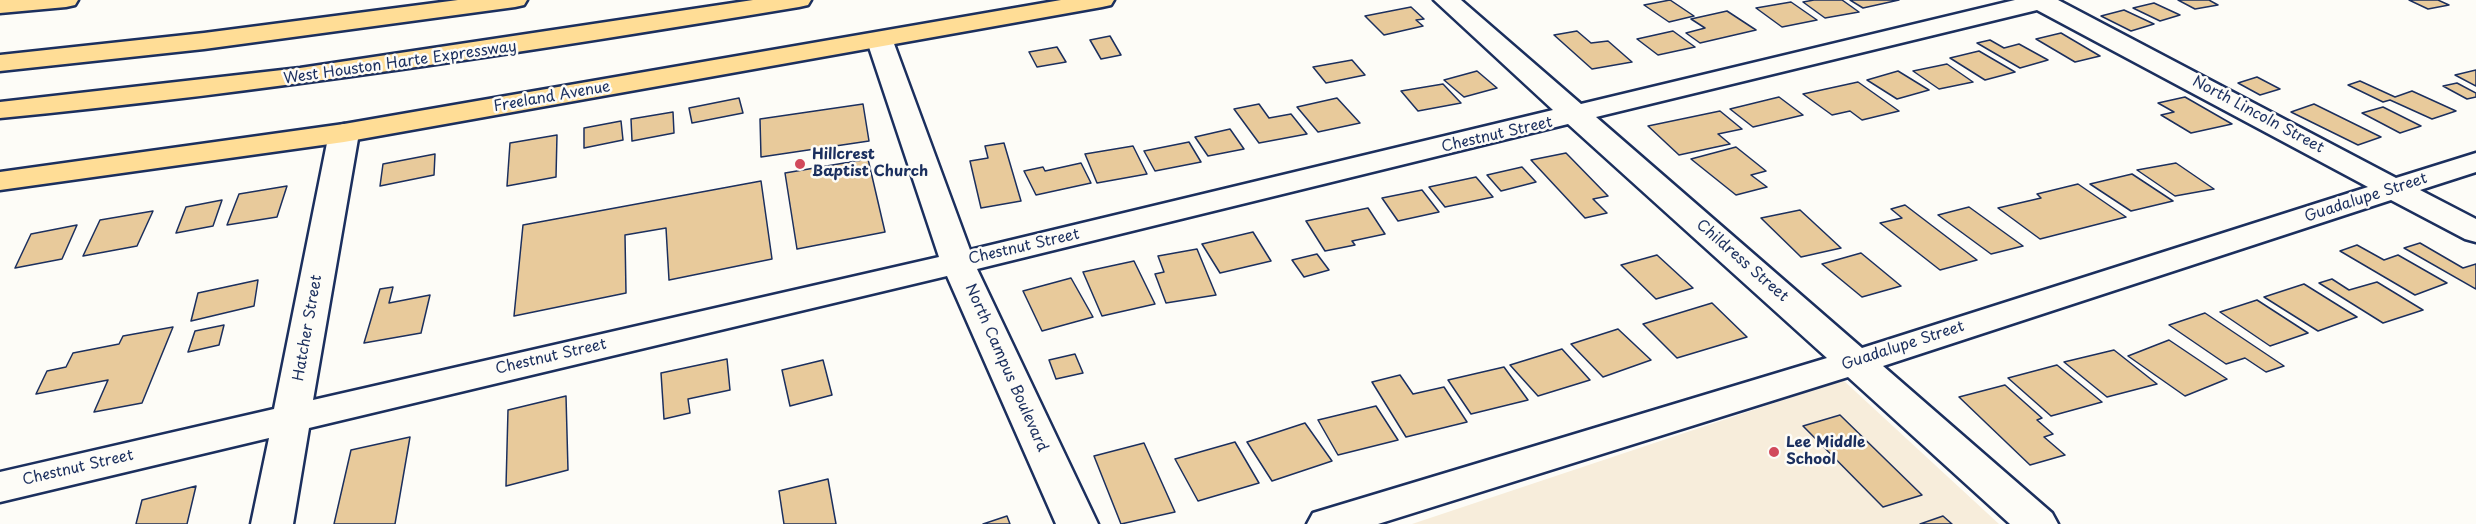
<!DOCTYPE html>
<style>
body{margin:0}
canvas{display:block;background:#fdfcf7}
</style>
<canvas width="2476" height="524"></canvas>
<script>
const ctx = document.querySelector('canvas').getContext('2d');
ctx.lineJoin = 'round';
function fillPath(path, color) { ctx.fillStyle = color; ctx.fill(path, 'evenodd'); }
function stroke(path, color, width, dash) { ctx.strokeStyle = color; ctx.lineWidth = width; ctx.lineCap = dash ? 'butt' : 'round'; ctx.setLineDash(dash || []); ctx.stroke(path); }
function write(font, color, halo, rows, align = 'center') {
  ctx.font = font + ' "Playpen Sans",sans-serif'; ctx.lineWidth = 5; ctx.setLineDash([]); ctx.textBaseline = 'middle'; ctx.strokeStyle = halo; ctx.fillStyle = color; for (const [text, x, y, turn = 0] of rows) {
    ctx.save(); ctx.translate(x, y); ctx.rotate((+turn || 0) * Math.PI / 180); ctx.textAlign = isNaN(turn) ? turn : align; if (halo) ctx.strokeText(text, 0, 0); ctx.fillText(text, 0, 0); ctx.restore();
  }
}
const built = new Path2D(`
 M1843,380L1999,524H1412Z`);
const building = new Path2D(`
 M1670,0L1694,16L1669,22L1644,5Z
 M1814,0H1842L1859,12L1825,18L1803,2Z
 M1850,0H1899L1863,8Z
 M2178,0H2209L2218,5L2195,9Z
 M2409,0H2438L2449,5L2428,9Z
 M1791,2L1817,20L1782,27L1756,8Z
 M2154,3L2180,15L2160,21L2133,8Z
 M1411,7L1424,19L1416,20L1423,26L1384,35L1365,16Z
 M2124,10L2154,24L2131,31L2101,16Z
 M1727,11L1756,30L1700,43L1686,33L1705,28L1691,19Z
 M1577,31L1591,43L1608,41L1632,62L1592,69L1554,35Z
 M1673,31L1695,47L1658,55L1637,39Z
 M2061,33L2100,56L2075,62L2036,39Z
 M1110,36L1121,55L1101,59L1090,40Z
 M1990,40L2004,48L2019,44L2048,60L2020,68L1977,43Z
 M1057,47L1066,62L1037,67L1029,52Z
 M1979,51L2015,72L1985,80L1950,58Z
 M1352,60L1365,75L1326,83L1313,67Z
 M1947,64L1973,82L1939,89L1913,71Z
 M2476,70V86L2455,75Z
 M1477,71L1497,88L1464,97L1444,80Z
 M1898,71L1929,90L1897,99L1867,80Z
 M2257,77L2280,89L2260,95L2238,83Z
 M2360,81L2395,97L2412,91L2456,111L2432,119L2390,100L2383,102L2348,85Z
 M1858,82L1899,111L1862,120L1850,111L1832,115L1803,94Z
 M2457,83L2476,93V97L2467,99L2443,86Z
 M1443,84L1461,103L1418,111L1401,91Z
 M1779,97L1803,115L1753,127L1730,109Z
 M2185,97L2232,124L2191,133L2161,115L2174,112L2158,103Z
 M739,98L743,113L692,123L689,108Z
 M1337,98L1360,123L1318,132L1297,107Z
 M863,104L869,141L761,157L760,119Z
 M1259,104L1269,118L1291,114L1307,134L1259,143L1234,109Z
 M2314,104L2381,137L2358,145L2291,112Z
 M2383,107L2421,126L2400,133L2362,113Z
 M1720,111L1742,129L1718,134L1730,144L1679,155L1648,126Z
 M673,112L674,133L632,141L631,119Z
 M621,121L623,140L584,148V128Z
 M1230,129L1244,149L1208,156L1195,137Z
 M557,135L556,177L507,186L510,143Z
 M1189,142L1201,162L1155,171L1144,151Z
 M1004,143L1021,201L981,208L970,161L988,158L985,146Z
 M1133,146L1147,174L1097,183L1085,154Z
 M1736,147L1766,171L1751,175L1767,187L1736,195L1691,159Z
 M1566,153L1608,196L1593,199L1607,213L1585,218L1531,160Z
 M435,154L434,175L380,186L383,164Z
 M868,159L885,232L797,249L785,173Z
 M1081,163L1091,183L1036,195L1024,171L1043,167L1045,171Z
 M2176,163L2214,189L2175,196L2137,170Z
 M1522,167L1536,182L1501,191L1487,175Z
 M2132,174L2173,201L2131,211L2090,184Z
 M1476,177L1493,197L1445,207L1429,187Z
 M761,181L772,259L669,280L666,228L625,235L626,293L514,316L523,225Z
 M2078,184L2126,217L2040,239L1998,208L2041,198L2037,194Z
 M287,186L277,217L227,225L239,194Z
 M1422,190L1439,212L1398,221L1382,198Z
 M222,200L213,226L176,233L186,207Z
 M1905,205L1977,260L1940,270L1880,223L1902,218L1891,209Z
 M1969,207L2023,246L1991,254L1938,215Z
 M1368,208L1385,234L1352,241L1355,245L1325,251L1306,221Z
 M1800,210L1841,248L1801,257L1761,218Z
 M153,211L137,246L83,256L100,220Z
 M77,225L62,259L15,268L31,234Z
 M1253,232L1271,261L1220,273L1202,244Z
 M2420,243L2463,268L2476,264V289L2404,248Z
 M2357,245L2384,260L2398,255L2447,283L2415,295L2340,251Z
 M1197,249L1216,295L1166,303L1155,274L1164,272L1158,256Z
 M1861,253L1901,286L1862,297L1822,264Z
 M1317,254L1329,270L1304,277L1292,260Z
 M1657,255L1693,288L1656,299L1621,265Z
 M1134,261L1155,304L1102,316L1083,272Z
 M1071,278L1093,317L1042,331L1023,291Z
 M2332,279L2349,290L2377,282L2423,310L2383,323L2319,283Z
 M258,280L254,306L191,321L198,293Z
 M2304,284L2357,317L2318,331L2264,297Z
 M393,287L389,303L430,295L421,333L364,343L380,289Z
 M2257,300L2308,333L2270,346L2220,312Z
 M1712,303L1747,337L1677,358L1643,324Z
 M2205,313L2284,366L2266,372L2245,358L2226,364L2169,325Z
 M224,325L219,345L188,352L195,331Z
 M173,327L142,403L94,412L108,380L36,394L47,371L66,367L73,353L119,344L123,336Z
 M1618,329L1651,360L1603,377L1571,344Z
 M2169,340L2227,379L2185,396L2128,356Z
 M1562,349L1590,380L1538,396L1510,365Z
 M2114,350L2157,384L2107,397L2064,362Z
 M1075,354L1083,373L1056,379L1049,360Z
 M727,359L730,390L688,399L690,413L664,419L661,373Z
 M823,360L832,395L790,406L782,370Z
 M2057,365L2102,402L2051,416L2008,378Z
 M1504,367L1528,400L1471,414L1448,380Z
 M1400,375L1413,394L1444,387L1467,422L1406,437L1372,382Z
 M2005,385L2042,418L2037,420L2053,434L2044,437L2065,455L2030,465L1959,397Z
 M566,396L568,470L506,486L508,410Z
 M1376,406L1398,440L1338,455L1318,420Z
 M1840,415L1922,495L1883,507L1803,426Z
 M1305,423L1332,461L1272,481L1247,442Z
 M410,437L395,524H334L351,450Z
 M1235,442L1259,483L1198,501L1175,459Z
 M1144,443L1175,512L1121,524L1094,456Z
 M828,479L836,524H784L779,491Z
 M196,486L187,524H136L142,500Z
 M1007,516L1010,524H983Z
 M1943,516L1952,524H1920Z`);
const minor = new Path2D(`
 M1434,0H1461L1581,104L2015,0H2058L2396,178L2476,153V172L2420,190L2476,219V242L2465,239L2391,200L1883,366L2052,513L2058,524H2010L1848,377L1378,524H1307L1313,513L1827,358L1568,124L977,269L1098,524H1056L947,276L309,428L293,524H251L269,438L0,502V472L274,409L329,133L334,127L344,124L354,127L359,133L313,400L939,257L867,41L871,35L880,33L889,35L893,41L970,250L1553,110ZM2037,10L2368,187L1862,348L1596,117Z`);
const major = new Path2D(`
 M0,0H78L75,5L66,7L0,13Z
 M1061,0H1114L1111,5L1102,7L344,142L0,190V172L344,124Z`);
const highway = new Path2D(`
 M458,0H527L524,5L515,7L204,49L0,71V55L204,33Z
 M753,0H811L808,5L799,7C533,51 268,92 0,118V102L300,68Z`);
const markers = [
 [800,164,6,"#d1495b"],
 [1774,452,6,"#d1495b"]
];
const streetNames = [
 ["West Houston Harte Expressway",400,63,-8],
 ["Freeland Avenue",552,97,-10],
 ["North Lincoln Street",2258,115,28],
 ["Chestnut Street",1497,135,-13],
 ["Guadalupe Street",2366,198,-18],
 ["Chestnut Street",1024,247,-13],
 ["Childress Street",1742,261,41],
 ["Hatcher Street",308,328,-80],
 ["Guadalupe Street",1903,346,-18],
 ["Chestnut Street",551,357,-13],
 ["North Campus Boulevard",1006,368,66],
 ["Chestnut Street",78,468,-13]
];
const poiNames = [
 ["Hillcrest",812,155],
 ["Baptist Church",812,172],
 ["Lee Middle",1786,443],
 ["School",1786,460]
];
fillPath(built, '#f7eddb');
fillPath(building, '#e8ca9b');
stroke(building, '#1b2f5e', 1.5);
stroke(minor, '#1b2f5e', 5);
stroke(major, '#1b2f5e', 5);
stroke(highway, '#1b2f5e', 5);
fillPath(minor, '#fdfcf7');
fillPath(major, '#ffdd96');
fillPath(highway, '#ffdd96');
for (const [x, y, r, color] of markers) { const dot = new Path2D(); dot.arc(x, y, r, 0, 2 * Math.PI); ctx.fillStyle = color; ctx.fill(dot); stroke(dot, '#fdfcf7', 2); }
write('15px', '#1b2f5e', '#fdfcf7', streetNames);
write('bold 15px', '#1b2f5e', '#fdfcf7', poiNames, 'left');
</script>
